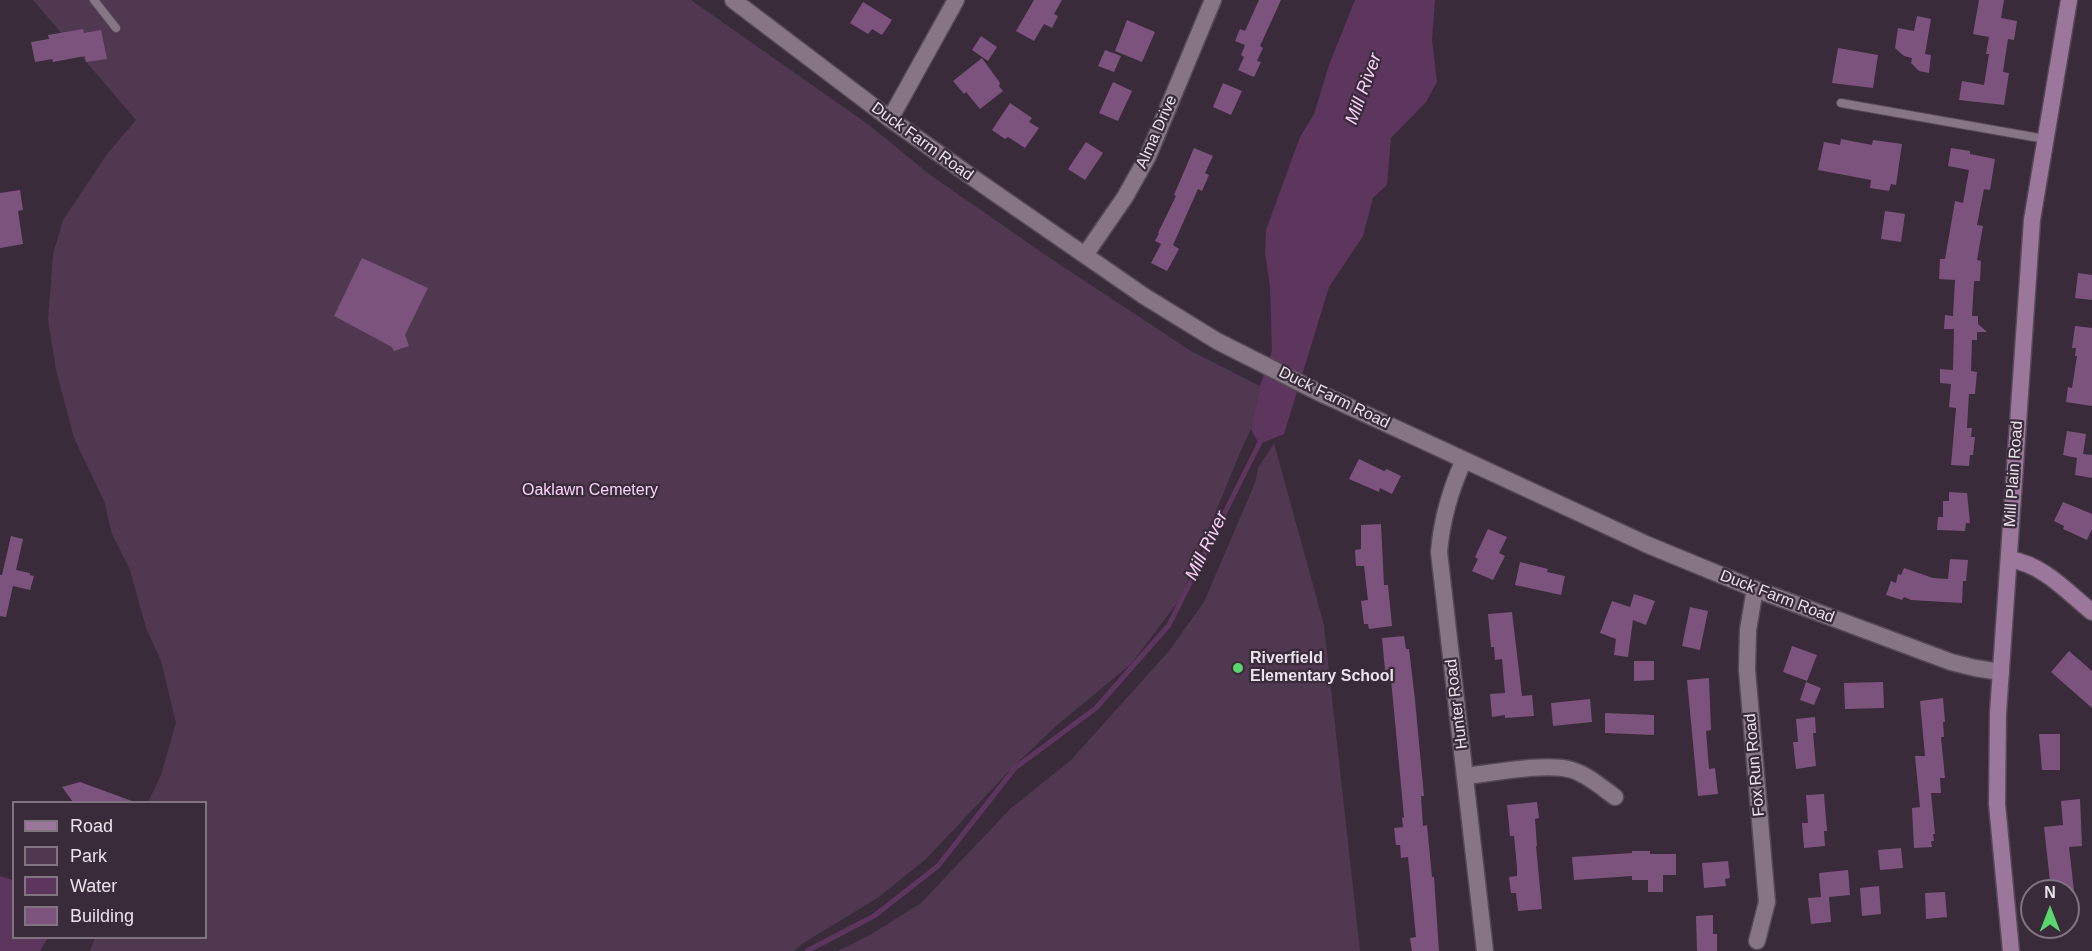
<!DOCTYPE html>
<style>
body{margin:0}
#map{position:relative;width:2092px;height:951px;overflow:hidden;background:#392b39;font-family:Helvetica,sans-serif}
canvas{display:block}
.legend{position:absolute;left:12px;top:801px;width:195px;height:138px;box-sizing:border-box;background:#392b39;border:2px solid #807480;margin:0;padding:8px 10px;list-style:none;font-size:18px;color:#ebe2eb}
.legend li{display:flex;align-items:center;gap:12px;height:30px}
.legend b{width:30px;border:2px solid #807480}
.north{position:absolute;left:2020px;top:879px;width:60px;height:60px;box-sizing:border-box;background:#392b39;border:2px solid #807480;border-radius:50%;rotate:0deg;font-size:16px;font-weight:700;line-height:24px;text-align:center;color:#ebe2eb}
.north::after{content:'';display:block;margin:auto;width:21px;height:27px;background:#5bd56d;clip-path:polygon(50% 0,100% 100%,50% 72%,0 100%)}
</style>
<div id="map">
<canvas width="2092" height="951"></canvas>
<ul class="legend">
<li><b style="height:8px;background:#9b779c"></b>Road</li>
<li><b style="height:16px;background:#503850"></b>Park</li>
<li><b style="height:16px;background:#5d365e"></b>Water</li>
<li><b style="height:16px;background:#7c537d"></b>Building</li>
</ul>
<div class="north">N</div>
</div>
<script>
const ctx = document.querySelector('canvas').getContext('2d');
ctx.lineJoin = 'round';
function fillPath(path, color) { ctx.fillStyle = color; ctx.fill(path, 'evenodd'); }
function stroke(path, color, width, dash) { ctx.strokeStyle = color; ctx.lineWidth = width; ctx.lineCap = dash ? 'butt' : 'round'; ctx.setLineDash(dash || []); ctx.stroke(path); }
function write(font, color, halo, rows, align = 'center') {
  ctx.font = font + ' Helvetica,sans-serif'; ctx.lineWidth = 4.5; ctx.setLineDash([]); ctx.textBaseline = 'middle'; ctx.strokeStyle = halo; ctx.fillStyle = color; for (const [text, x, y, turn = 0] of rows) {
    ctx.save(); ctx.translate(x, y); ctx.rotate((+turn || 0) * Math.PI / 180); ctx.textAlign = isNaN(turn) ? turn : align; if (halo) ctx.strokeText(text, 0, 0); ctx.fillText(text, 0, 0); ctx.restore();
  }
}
const green = new Path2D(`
 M33,0H691L869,125L929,174L1047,256L1191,351L1260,386L1251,429L1242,448L1180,599L1131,664L1056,726L1013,767L926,859L879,897L802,944L794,951H90L95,938H206V802H148L161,775L176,723L161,661L146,628L130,570L112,534L104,501L74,438L56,370L48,320L53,254L63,220L107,154L136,120Z
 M1274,443L1324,625L1360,951H838L870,935L921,903L1010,809L1071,760L1169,651L1204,602L1255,483L1258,468Z`);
const water = new Path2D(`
 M1355,0H1435L1432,40L1437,82L1426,102L1391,138L1387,185L1373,198L1363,236L1329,287L1284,434L1259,444L1251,429L1260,386L1272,351L1270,287L1265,253L1266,230L1300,137L1314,114L1329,65Z
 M0,876L13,880L14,938H48L40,951H0Z`);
const stream = new Path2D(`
 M807,951L874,916L938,866L1015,768L1096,708L1169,625L1261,440`);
const building = new Path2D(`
 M1034,0H1062L1054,14L1058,16L1052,28L1044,24L1034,41L1016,31Z
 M1259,0H1281L1260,46L1263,48L1257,61L1261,62L1254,77L1238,70L1244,57L1241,55L1245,45L1235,41L1240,29L1245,31Z
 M1979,0H2004L2001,18L2017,21L2014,40L2008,39L2003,72L2009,73L2004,105L1959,100L1962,81L1984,85L1989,54H1986L1989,37L1973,34Z
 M863,2L892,20L882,35L872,29L868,34L850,23Z
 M1917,16L1931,19L1925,54L1931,55L1929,73L1919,71L1911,63L1912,58L1904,56L1895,48L1898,28L1914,31Z
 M1127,20L1155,32L1142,62L1115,51Z
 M83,29L84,33L101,30L107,59L86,62L85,56L53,62L52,59L35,62L31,42L49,39L48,35Z
 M981,36L997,47L988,61L972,50Z
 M1838,48L1878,55L1873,88L1832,83Z
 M1105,50L1121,56L1114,72L1098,66Z
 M982,58L1000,83L999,86L1003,91L980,109L966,92L964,94L953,81Z
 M1113,82L1132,91L1118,121L1099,113Z
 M1223,83L1242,91L1231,115L1213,107Z
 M1010,103L1032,118L1029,122L1039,128L1025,148L1008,137L1005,139L992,130Z
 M1841,139L1872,145L1873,140L1902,144L1896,185L1891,184L1889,191L1870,188L1871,180L1818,170L1824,142L1840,145Z
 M1086,142L1103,153L1085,180L1068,169Z
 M1194,148L1213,156L1205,173L1209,175L1202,191L1198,189L1173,245L1179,249L1167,271L1151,263L1161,244L1155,241L1159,233H1158L1176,196L1174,195Z
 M1951,148L1970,151V154L1995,159L1990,190L1984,189L1977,225L1983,226L1977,260L1981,261L1980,281H1974L1972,316H1978V324L1987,332H1977V340H1972L1971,371L1977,372L1975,394H1969L1967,428H1972L1971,437H1975L1973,455H1970L1969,466L1951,465L1956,408L1949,407L1951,384L1940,383V369L1953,370L1954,329H1944L1945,315L1953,316L1955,280L1939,279L1940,259H1945L1955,201L1963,203L1969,170L1948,166Z
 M20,190L23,210L18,211L23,244L0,248V193Z
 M1885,211L1905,214L1901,242L1881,239Z
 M362,258L428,288L405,335L409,346L394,351L392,347L334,316Z
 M2078,273L2092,275V300L2075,298Z
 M2075,326L2092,328V406L2066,402L2068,387L2072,388L2077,356H2075L2076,348H2072Z
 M2067,431L2086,434L2083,454L2092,455V478L2075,475L2077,458L2063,455Z
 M1359,459L1384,471L1387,469L1401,476L1392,494L1380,488L1379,492L1349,479Z
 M1949,492L1967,493L1970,523H1966L1965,531L1937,530L1938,517H1943V501H1949Z
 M2063,502L2092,514V529L2087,540L2063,529L2064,526L2054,521Z
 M1381,524L1384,585H1388L1392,626L1369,629L1368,624H1364L1361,601L1368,600L1364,566H1356L1355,550L1361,549V525Z
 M1488,529L1507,537L1499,553L1505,556L1493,580L1472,571L1478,559L1475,557Z
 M11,536L23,539L16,570L30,573V575L34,576L30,590L13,586L6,617L0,616V575H2Z
 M1950,559L1968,560L1966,581H1963L1962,603L1911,600L1904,597L1902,600L1886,595L1891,581L1896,583L1898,574L1901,575L1904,568L1933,578L1948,579Z
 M1520,562L1548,569L1547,572L1565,576L1561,595L1515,585Z
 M1634,594L1655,601L1646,625L1633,620L1628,657L1614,655L1616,639L1600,633L1612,601L1630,607Z
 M1690,607L1708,611L1700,650L1682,646Z
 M1512,612L1522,696L1532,695L1534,716L1505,718V715L1492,717L1490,694L1505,693L1502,659L1495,660L1494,647H1491L1488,614Z
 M1404,636L1406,649H1409L1415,700L1424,796H1421L1423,826L1427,825L1432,877H1434L1439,951H1412L1410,938L1416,937L1408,857L1401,858L1400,845H1396L1394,828L1403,827L1402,818L1404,817L1390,669L1385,670L1382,638Z
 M1792,646L1817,655L1807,681L1783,672Z
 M2069,651L2092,671V708L2051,672Z
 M1634,661H1654V680L1634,681Z
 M1709,678L1711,730L1706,731L1709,769L1715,768L1718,794L1698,796L1687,680Z
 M1806,682L1821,688L1814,705L1800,700Z
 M1883,682L1884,708L1845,709L1844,683Z
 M1943,698L1945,722H1943L1944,737H1941L1945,778H1940L1941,793H1931L1935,834H1933L1934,841H1931L1932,847L1914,848L1912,808L1920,807L1915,756H1925L1920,701Z
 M1590,699L1592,722L1553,726L1551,703Z
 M1605,713L1654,715V735L1605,733Z
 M1815,717L1816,733H1813L1816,766L1796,769L1793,742H1798L1796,719Z
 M2039,734H2060V770H2042Z
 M80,782L132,801L131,802H73L62,787Z
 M1824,794L1827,831H1824L1825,846L1804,848L1802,823H1808L1806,795Z
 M2080,799L2082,846L2069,847L2074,891H2051L2044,827L2063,825L2061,801Z
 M1537,802L1539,818L1535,819L1537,846H1536L1542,909L1518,911L1516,893H1511L1509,877L1517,876V867L1514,836H1510L1507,805Z
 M1901,848L1903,868L1880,870L1878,850Z
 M1632,851H1650V854H1676V875H1663V892H1648V880H1632V876L1574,880L1572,857L1632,853Z
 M1728,861L1730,878L1725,879L1726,886L1704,888L1702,863Z
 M1848,870L1850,895L1829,897L1831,922L1811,924L1808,898L1821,897L1819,873Z
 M1879,886L1881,914L1862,916L1860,888Z
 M1945,892L1947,917L1926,919L1925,893Z
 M1713,915V934H1717V951H1697L1696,916Z`);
const service = new Path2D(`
 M94,0L116,28
 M1841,103L2045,139`);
const minor = new Path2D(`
 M733,0L890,119L979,182L1144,296L1217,341L1322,394L1648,545L1755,589L1951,662L1975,668L2001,672
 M890,119L956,0
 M1085,255L1125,197L1148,156L1213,0
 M1464,460C1450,490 1442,518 1439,552L1485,951
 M1755,589L1748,630L1747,670L1767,902L1757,941
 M1466,776C1494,773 1547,762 1572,770C1588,775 1601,787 1615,797`);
const secondary = new Path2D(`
 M2009,559C2044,565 2065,590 2092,612
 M2011,951L1997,804L1998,713L2032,220L2069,0`);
const markers = [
 [1238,668,6,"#5bd56d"]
];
const streetNames = [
 ["Alma Drive",1157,132,-66],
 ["Duck Farm Road",922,142,36],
 ["Duck Farm Road",1334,398,26],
 ["Mill Plain Road",2014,474,-86],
 ["Duck Farm Road",1777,597,21],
 ["Hunter Road",1457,704,-97],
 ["Fox Run Road",1755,765,-95]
];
const parkNames = [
 ["Oaklawn Cemetery",590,491]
];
const poiNames = [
 ["Riverfield",1250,659],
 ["Elementary School",1250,677]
];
const waterNames = [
 ["Mill River",1364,89,-70],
 ["Mill River",1207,546,-64]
];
fillPath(green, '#503850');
fillPath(water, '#5d365e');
stroke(stream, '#5d365e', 5);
fillPath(building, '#7c537d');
stroke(service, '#554955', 10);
stroke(minor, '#554955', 19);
stroke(secondary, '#554955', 19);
stroke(service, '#857585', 8);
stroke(minor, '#857585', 16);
stroke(secondary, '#9b779c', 16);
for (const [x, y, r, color] of markers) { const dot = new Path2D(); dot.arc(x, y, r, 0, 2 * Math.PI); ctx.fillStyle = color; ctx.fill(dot); stroke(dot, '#392b39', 2); }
write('16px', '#ebe2eb', '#392b39', streetNames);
write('16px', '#fcd5fc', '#392b39', parkNames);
write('bold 16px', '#ebe2eb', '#392b39', poiNames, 'left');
write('italic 18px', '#fad2f9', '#392b39', waterNames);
</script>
